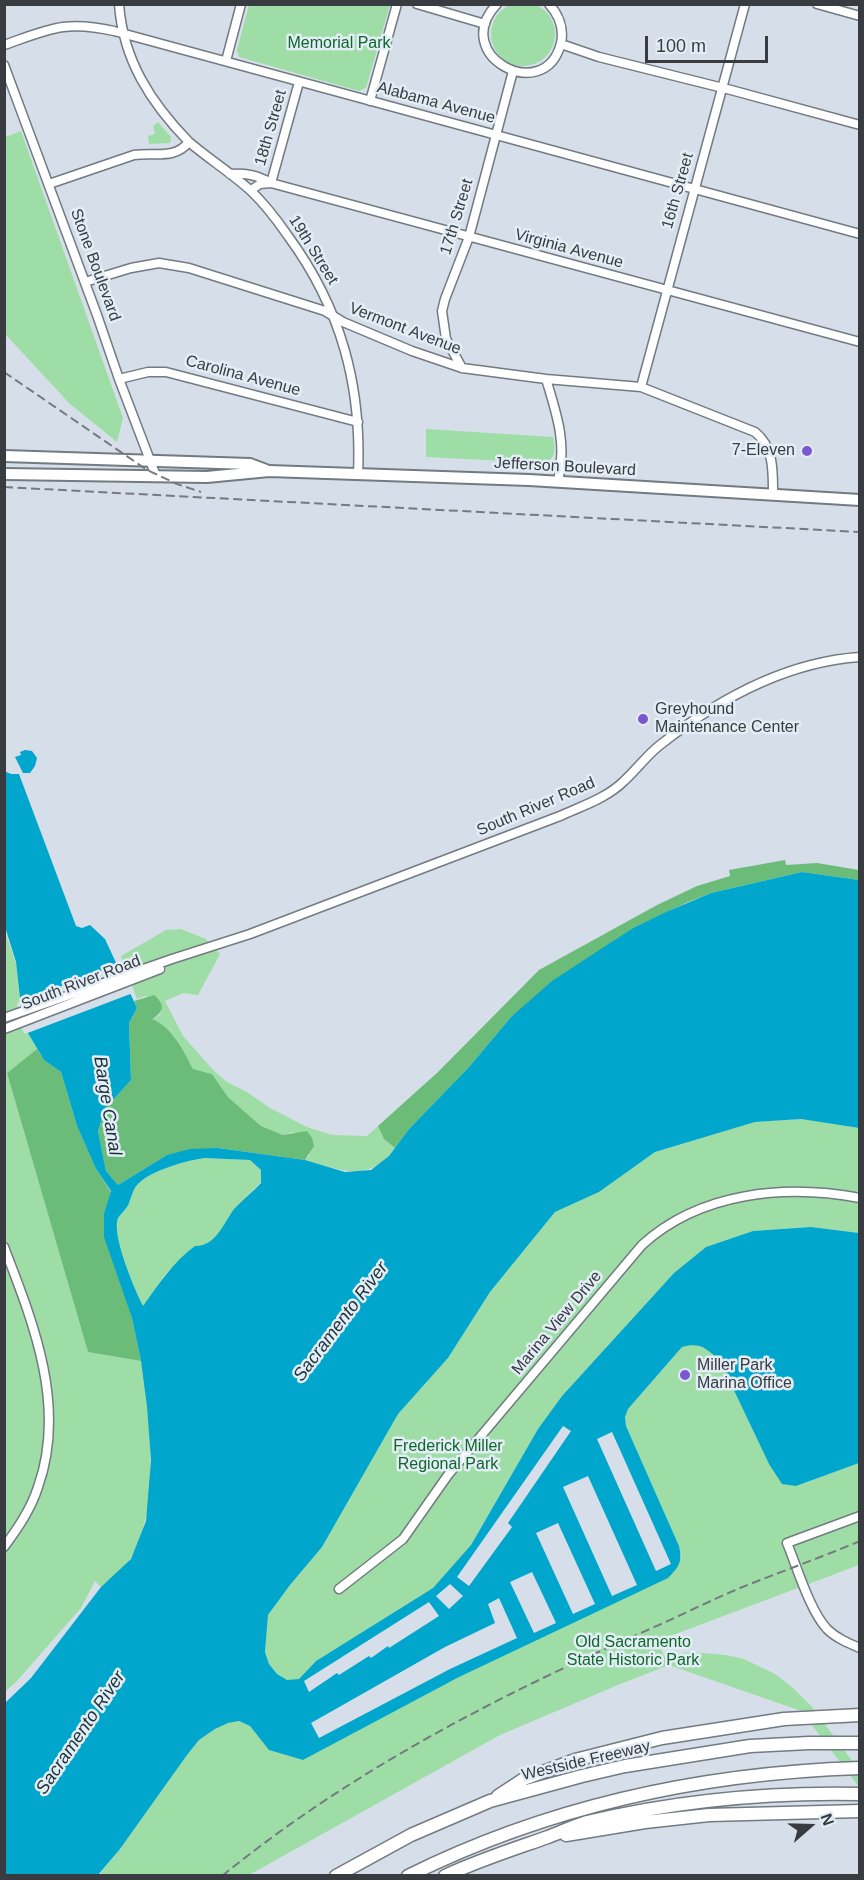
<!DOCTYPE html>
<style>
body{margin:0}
#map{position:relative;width:864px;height:1880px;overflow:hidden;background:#d6dfe9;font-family:Arial,sans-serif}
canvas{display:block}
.frame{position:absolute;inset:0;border:6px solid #383b3f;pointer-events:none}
.north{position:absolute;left:780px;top:1796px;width:60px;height:60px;-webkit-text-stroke:4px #e3edf6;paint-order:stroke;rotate:70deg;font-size:16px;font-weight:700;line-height:24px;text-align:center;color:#383b3f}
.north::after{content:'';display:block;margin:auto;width:21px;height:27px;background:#383b3f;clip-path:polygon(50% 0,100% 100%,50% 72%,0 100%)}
.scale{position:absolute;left:645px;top:36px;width:123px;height:27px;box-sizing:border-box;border:3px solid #383b3f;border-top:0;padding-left:8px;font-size:18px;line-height:21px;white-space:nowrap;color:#383b3f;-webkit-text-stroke:4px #e3edf6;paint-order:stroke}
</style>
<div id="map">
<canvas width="864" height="1880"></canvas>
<div class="frame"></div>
<div class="north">N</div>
<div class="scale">100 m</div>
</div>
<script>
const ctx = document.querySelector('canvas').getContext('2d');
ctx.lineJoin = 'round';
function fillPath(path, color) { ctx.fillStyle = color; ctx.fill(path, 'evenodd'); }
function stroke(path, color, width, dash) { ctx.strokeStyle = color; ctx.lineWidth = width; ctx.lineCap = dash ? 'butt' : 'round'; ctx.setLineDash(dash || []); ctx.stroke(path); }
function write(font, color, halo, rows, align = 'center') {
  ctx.font = font + ' Arial,sans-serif'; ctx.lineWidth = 5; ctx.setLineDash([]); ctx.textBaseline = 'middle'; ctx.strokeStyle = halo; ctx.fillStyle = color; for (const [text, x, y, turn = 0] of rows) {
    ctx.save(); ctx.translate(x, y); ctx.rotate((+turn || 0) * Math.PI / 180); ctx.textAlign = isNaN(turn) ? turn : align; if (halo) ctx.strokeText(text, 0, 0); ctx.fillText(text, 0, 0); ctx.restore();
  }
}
const green = new Path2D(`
 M491 34a32 32 0 1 1 64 0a32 32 0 1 1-64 0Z
 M249,5H390L366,88L359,91L239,57L237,50Z
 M158,122L171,137L170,143L149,144L148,136L155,134L153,126Z
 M21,131L123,418L117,442L70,404L5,334V137Z
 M426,429L553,437C555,450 557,457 544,463L426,457Z
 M4,928L16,964L23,1025L37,1049L7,1073L88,1352L141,1361C149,1419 162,1505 131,1558C125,1569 110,1578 101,1587L95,1581L81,1608L17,1681L5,1692Z
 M181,929L206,939L220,954L198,995L183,993L165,1001L183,1036L215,1072L227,1082L247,1092L270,1108L307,1127L332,1135L367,1136L378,1126L384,1139L395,1148C369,1184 341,1170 305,1160L310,1155L294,1132L283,1135L261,1126L228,1097L212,1074L193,1069L174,1036L151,1019L160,1015L162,1008L160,1000L145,996L137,999L121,956L166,930Z
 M801,1119L859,1128V1233L811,1227L753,1231L706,1247L674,1273L562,1396L538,1429L471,1545L433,1588L316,1661L299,1679L287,1681L277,1674L269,1664L265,1652L268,1615L290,1585L322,1547L398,1414L448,1358L490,1292L555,1212L599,1192L655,1152L755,1122Z
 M204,1158L250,1160L261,1170V1182L235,1208L226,1224L215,1238L167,1272L143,1307C135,1288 110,1236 118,1218C121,1213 127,1209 129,1203C132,1196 133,1188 139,1183C153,1170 185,1161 204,1158Z
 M693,1344L707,1349L720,1361L769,1464L796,1486L859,1463V1565L657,1641L664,1656L691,1652L726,1655L744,1659L775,1674L793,1688L812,1707L859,1770V1787L801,1711L669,1665L618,1685L500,1735L249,1875L98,1876L120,1849L187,1755L199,1740L215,1729L228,1723L239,1721L250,1726L270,1750L303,1760L682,1557L679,1546L626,1426L625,1416L628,1409L682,1347Z`);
const forest = new Path2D(`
 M785,860L786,865L817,863L859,870V880L802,872L711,893L688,902L633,928L595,954L511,1017L469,1067L409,1129L395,1148L384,1139L378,1126L438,1072L539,970L657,905L697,886L730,876L729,870Z
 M154,995C166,1005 164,1012 152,1019C173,1028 183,1050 193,1069L212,1074L228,1097L261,1126L283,1135L307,1131L312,1138L314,1146L305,1160L218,1148L167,1155L118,1185L106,1171L98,1131L105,1109L131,1080L129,1023L137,1008L134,1001Z
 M37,1049L44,1060L61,1072L77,1126L96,1169L111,1192L104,1213L132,1318L141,1361L88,1352L7,1073Z`);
const water = new Path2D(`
 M25,750L32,751L37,758L35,766L30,773H23L15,757L21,755L20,752Z
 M4,771L11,774H19L76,926L82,928L90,925L105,939L137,1008L129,1023L131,1080L105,1109L98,1131L106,1171L118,1185L167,1155L190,1149L218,1148L305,1160L345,1172L371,1170L389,1156L409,1129L469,1067L511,1017L552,981L633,928L666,912L711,893L802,872L859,880V1128L801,1119L755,1122L655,1152L599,1192L555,1212L490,1292L448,1358L398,1414L322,1547L290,1585L268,1615L265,1652L269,1664L277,1674L287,1680L299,1679L316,1661L433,1588L471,1545L538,1429L562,1396L674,1273L706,1247L753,1231L811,1227L859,1233V1463L796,1486L782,1484L769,1464L720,1361C706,1348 700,1342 682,1347L628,1409L625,1417L626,1426L679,1546C683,1561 679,1567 668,1578L459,1677L303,1760L269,1750L250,1726L239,1721L228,1723L215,1729L199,1740L187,1755L120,1849L98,1875H5V1703L31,1678L101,1587L131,1559L146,1521L151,1460L147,1407L141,1361L132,1318L104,1237V1213L111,1191L96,1169L77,1126L61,1072L44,1060L23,1025L16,962L5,927ZM204,1158L250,1160L261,1170V1183C253,1192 242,1200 234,1209C224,1223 215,1247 195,1246C173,1262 159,1284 143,1306C135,1290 111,1235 118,1218C121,1213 127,1209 129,1203C132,1196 133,1188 139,1183C153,1170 185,1161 204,1158Z`);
const pier = new Path2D(`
 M120,964L133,993L25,1034L20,1026L17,1003Z
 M563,1426L571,1431L508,1523L512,1527L469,1586L457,1577Z
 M612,1432L671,1564L656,1571L597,1439Z
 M588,1476L637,1585L612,1596L563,1487Z
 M558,1523L595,1604L573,1614L536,1533Z
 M532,1572L556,1623L534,1633L510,1582Z
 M450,1584L463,1596L449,1609L436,1596Z
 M499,1598L517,1638L450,1669L319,1738L311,1723L445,1647L495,1623L488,1604Z
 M429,1602L439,1616L389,1648L388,1646L371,1658L369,1656L339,1675L337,1673L309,1692L304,1681Z`);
const minor = new Path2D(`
 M119,4C123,60 151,103 189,142
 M417,4L485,24
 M497,4C448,55 545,107 561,43C564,29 559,15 549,4
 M817,4L860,16
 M561,44L599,57L731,90L860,125
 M4,45C50,29 65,20 114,31L860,234
 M226,61L241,4
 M4,65L97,315L119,379L156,476
 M370,101L397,4
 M230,174C246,173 257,175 271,183L299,82
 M49,184L134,155C156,152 174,160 189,142C209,159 231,173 250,190C265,204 277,220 288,236C341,308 362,386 358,474
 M251,190L260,184L271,183L860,342
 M85,282L131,268L159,263L189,268L325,311L343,322L412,351L462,368L546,379L641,387L755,432C774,447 773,472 773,494
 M462,368L446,339L442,311L445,299L469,237L513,71
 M119,379L148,372H166L358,422
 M546,379C557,415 567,444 558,481
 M641,387L745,4
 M4,1018L172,959L250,934L560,816C582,806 607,798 624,781C637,769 647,755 660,745C717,700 786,662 860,657
 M4,1029L160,969
 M4,1247C33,1322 67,1406 38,1487C31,1509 18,1528 4,1547
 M860,1516L787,1543C797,1567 810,1611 827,1629C836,1638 848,1643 860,1648
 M339,1589L403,1539L448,1475L642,1245C700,1192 785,1184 860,1198`);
const major = new Path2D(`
 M4,456L250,464L266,470
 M4,474L207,477L269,471L529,480L860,500`);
const highway = new Path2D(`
 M498,1796L524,1779L575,1760L662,1738L784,1719L860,1715
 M566,1835L645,1822L709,1815L860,1811
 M336,1876L411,1835L490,1801L582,1776L625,1766L750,1746L809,1743H860
 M408,1876C549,1806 702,1773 860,1768
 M445,1876C479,1860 514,1849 548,1837C561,1832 574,1826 587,1822C676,1801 768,1792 860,1794`);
const rail = new Path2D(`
 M4,372L147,470L177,484L201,492
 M4,487L860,532
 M222,1876C351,1771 499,1695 650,1629C682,1615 713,1599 745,1586C783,1571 822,1557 860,1541`);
const markers = [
 [807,451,6,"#7b57d1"],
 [643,719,6,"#7b57d1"],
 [685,1375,6,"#7b57d1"]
];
const parkNames = [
 ["Memorial Park",339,44],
 ["Frederick Miller",448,1447],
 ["Regional Park",448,1465],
 ["Old Sacramento",633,1643],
 ["State Historic Park",633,1661]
];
const streetNames = [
 ["Alabama Avenue",436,103,15],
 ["18th Street",271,128,-74],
 ["16th Street",678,191,-74],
 ["17th Street",457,217,-73],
 ["Virginia Avenue",569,249,15],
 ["19th Street",313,250,58],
 ["Stone Boulevard",95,265,70],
 ["Vermont Avenue",405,329,21],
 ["Carolina Avenue",243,376,15],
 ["Jefferson Boulevard",565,467,3],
 ["South River Road",536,807,-23],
 ["South River Road",81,983,-21],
 ["Marina View Drive",557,1323,-50],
 ["Westside Freeway",586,1761,-13]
];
const poiNames = [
 ["7-Eleven",795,451,"right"],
 ["Greyhound",655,710],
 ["Maintenance Center",655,728],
 ["Miller Park",697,1366],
 ["Marina Office",697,1384]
];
const waterNames = [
 ["Barge Canal",107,1106,81],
 ["Sacramento River",341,1322,-53],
 ["Sacramento River",81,1733,-56]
];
fillPath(green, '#9edea6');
fillPath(forest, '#6cbc79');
fillPath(water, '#01a6cc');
fillPath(pier, '#d6dfe9');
stroke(minor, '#727a82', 11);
stroke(major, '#727a82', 14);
stroke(highway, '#727a82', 15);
stroke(minor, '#fff', 8);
stroke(major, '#fff', 10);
stroke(highway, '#fff', 12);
stroke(rail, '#757a81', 2, [9, 4.5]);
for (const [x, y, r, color] of markers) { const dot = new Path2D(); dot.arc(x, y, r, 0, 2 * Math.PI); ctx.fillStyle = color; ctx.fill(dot); stroke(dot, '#e3edf6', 2); }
write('16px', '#0f682a', '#e3edf6', parkNames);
write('16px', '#383b3f', '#e3edf6', streetNames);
write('16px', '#383b3f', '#e3edf6', poiNames, 'left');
write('italic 18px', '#1b3138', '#e3edf6', waterNames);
</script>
